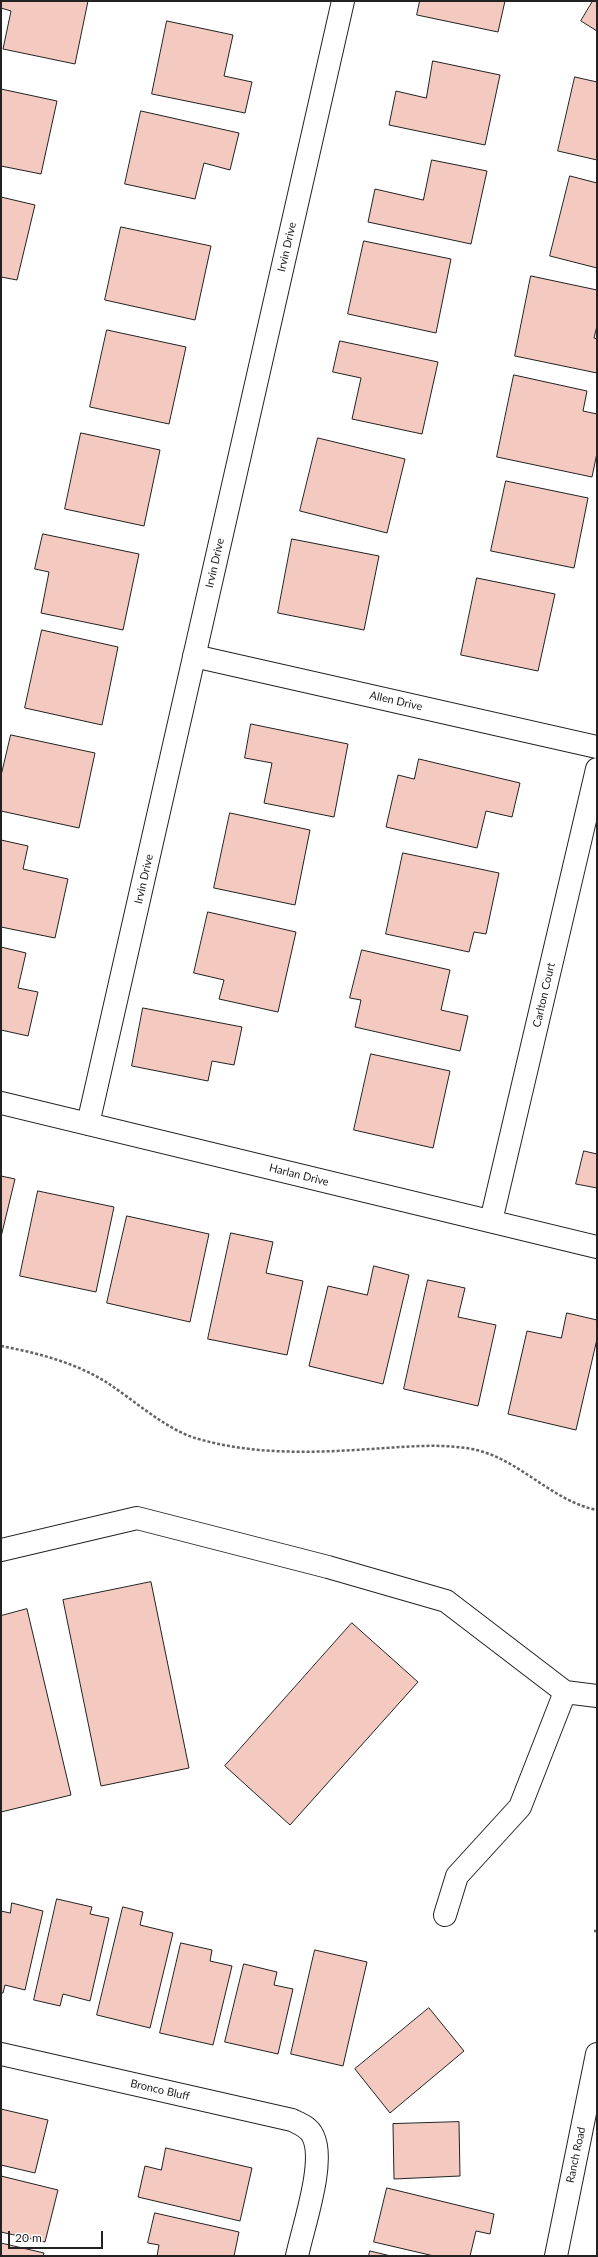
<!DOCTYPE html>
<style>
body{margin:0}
#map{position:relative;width:598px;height:2257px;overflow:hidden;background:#fff;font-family:Lato,sans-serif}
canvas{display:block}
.frame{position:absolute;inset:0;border:2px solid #222;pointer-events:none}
.scale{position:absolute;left:8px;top:2231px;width:95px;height:18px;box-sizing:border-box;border:2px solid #222;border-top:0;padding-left:5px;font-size:12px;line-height:14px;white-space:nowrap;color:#222;-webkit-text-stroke:3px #fff;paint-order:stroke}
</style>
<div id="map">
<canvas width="598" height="2257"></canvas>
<div class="frame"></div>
<div class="scale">20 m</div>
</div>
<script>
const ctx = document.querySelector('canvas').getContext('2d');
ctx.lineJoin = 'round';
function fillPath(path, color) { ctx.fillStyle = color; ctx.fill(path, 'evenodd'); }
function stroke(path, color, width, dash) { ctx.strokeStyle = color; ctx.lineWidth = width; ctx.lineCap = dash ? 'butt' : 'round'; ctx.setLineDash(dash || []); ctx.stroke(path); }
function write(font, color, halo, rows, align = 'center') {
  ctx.font = font + ' Lato,sans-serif'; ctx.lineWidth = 3; ctx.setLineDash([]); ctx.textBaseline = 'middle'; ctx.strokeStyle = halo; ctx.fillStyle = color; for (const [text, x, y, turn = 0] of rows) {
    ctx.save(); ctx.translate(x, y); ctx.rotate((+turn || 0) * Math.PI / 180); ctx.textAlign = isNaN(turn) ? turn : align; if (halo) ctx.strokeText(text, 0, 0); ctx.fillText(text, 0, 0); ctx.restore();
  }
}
const building = new Path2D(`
 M1,1H88L75,64L3,49L11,11L1,8Z
 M420,1H505L498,32L417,15Z
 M593,1H597V31L581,21Z
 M167,21L233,35L224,76L252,82L245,113L152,94Z
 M433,61L500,75L485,145L389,125L396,91L426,98Z
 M575,77L597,82V160L558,151Z
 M1,89L57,101L41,174L1,166Z
 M141,111L239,133L230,170L204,163L195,199L125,184Z
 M432,160L487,171L471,244L368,222L375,189L423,200Z
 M570,176L597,183V268L550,256Z
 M1,197L35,205L17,280L1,277Z
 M121,227L211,246L195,320L105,300Z
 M364,241L451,259L436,333L348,314Z
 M531,276L597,290V326L594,338L597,339V373L515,356Z
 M107,330L186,347L169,424L90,407Z
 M340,341L438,362L422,434L352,419L361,378L333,372Z
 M514,375L587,391L583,411L597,414V453L592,477L497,457Z
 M81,433L160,450L144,526L65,509Z
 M318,438L405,459L387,533L300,511Z
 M506,481L588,498L574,568L491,551Z
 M43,534L139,554L123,630L41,613L49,572L35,569Z
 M292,539L379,556L364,630L278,613Z
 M477,578L555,594L538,671L461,655Z
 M42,630L118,647L102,725L25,708Z
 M251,724L348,744L334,817L264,803L272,763L245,758Z
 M11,735L95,753L79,828L1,811V776Z
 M419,759L520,783L512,817L486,811L477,848L386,827L398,775L414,779Z
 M230,813L310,830L295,905L214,888Z
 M1,840L28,846L23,869L68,879L55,938L1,927Z
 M403,853L499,873L486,934L474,932L469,952L386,934Z
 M208,912L296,932L278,1012L219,999L224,980L194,973Z
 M1,947L26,953L18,988L38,992L28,1036L1,1030Z
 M362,950L450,970L441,1010L468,1016L460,1051L355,1027L361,1000L350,998Z
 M143,1008L242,1027L234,1065L212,1061L208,1081L132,1066Z
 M371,1054L450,1071L433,1148L354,1130Z
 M584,1151L597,1154V1188L576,1184Z
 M1,1176L15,1179L1,1237Z
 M38,1191L114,1207L96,1292L20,1276Z
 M127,1216L209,1234L190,1322L107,1303Z
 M231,1233L273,1242L266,1273L303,1281L287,1355L208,1339Z
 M374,1266L409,1275L383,1384L309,1366L328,1286L367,1295Z
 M428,1280L465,1288L458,1317L496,1325L478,1406L404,1389Z
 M567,1313L597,1320V1339L576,1430L508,1414L527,1331L561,1338Z
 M151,1582L189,1768L101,1786L63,1600Z
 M27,1609L71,1795L1,1812V1616Z
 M352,1623L418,1682L290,1825L225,1766Z
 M57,1899L92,1907L90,1914L109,1918L90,2001L63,1994L60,2006L34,2000Z
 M12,1903L43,1911L25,1990L5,1985L3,1993H1V1911L10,1913Z
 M123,1907L143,1912L140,1925L173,1933L150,2028L97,2015Z
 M181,1943L212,1950L210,1961L232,1966L213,2045L160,2033Z
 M315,1950L367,1962L343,2066L291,2054Z
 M244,1964L277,1972L274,1985L293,1989L278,2054L225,2042Z
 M429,2008L464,2051L390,2113L355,2069Z
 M1,2109L48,2120L35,2173L1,2165Z
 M459,2122L460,2176L394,2179L393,2124Z
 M166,2148L252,2168L240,2221L138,2197L145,2166L161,2170Z
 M1,2176L58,2190L45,2242L1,2232Z
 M387,2188L494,2214L490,2234L476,2231L470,2256H434L374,2242Z
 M155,2213L239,2232L234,2256H157L159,2245L148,2243Z
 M1,2243L44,2253L43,2256H1Z
 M370,2251L391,2256H369Z`);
const path = new Path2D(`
 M1,1346C37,1353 74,1362 106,1382C134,1400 164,1428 195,1438C252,1455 312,1453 370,1449C404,1447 438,1443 472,1449C519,1458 551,1501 597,1510
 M594,1931H597`);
const minor = new Path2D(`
 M194,656L597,747
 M1,1103L597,1247
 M88,1124L343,1
 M491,1221L597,769
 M1,1550L137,1518L328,1567L446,1601L565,1692L597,1696
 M445,1915L457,1876L520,1807L565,1692
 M1,2054L292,2120C300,2124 309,2127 313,2136C326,2162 303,2227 297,2256`);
const major = new Path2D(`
 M556,2256L597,2054`);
const streetNames = [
 ["Irvin Drive",287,247,-77],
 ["Irvin Drive",215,563,-77],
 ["Allen Drive",396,701,13],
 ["Irvin Drive",144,879,-77],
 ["Carlton Court",544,995,-77],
 ["Harlan Drive",299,1175,14],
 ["Bronco Bluff",160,2090,13],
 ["Ranch Road",576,2155,-78]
];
fillPath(building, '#f3c9c0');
stroke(building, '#222', 1);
stroke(minor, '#222', 24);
stroke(major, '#222', 24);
stroke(path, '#646464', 2.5, [3, 2]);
stroke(minor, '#fff', 22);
stroke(major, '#fff', 22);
write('11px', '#222', '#fff', streetNames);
</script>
